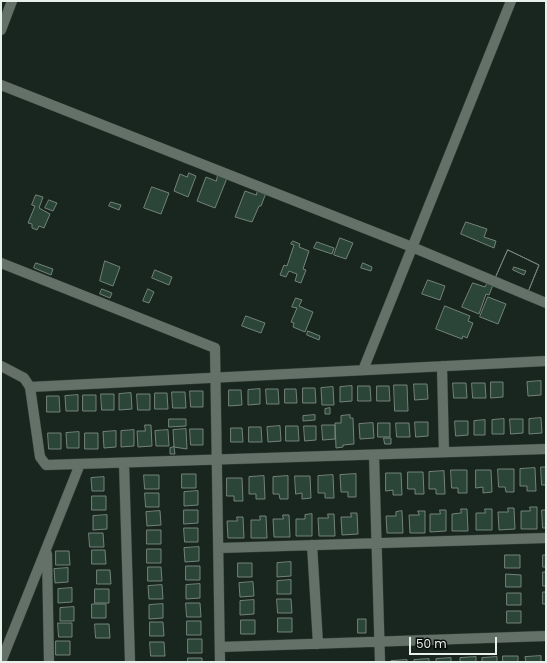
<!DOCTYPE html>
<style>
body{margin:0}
#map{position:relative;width:547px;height:663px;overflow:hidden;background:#19251f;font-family:Poppins,sans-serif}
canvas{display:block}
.frame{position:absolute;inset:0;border:2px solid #e8f0eb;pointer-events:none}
.scale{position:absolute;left:409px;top:637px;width:88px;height:18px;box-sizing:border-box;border:2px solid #e8f0eb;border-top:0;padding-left:5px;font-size:12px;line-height:14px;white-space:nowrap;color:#e8f0eb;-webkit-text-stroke:3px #080d0a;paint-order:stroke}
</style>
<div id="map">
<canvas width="547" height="663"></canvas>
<div class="frame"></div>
<div class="scale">50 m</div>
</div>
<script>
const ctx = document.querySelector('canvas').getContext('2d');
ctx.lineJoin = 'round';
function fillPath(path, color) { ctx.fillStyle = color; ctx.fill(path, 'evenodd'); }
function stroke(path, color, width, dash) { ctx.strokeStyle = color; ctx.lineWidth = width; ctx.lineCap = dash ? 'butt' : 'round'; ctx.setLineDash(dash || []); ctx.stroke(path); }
const building = new Path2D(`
 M189,173L196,176L188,197L174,191L180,174L187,177Z
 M218,175L227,178L215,208L197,201L206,177L216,181Z
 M152,187L169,193L161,214L144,208Z
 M258,190L266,193L261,206H259L252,222L235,217L245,191L256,195Z
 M36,195L43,197L39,208L50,214L44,228L39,226L37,230L32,228V224L28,223L35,206L32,205Z
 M49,200L57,203L53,211L45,208Z
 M111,202L121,205L119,210L109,206Z
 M466,222L487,229L484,237L496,241L494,248L461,234Z
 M340,238L353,243L346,259L334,255Z
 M293,241L300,244L299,247L309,251L303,269L306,270L301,283L295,281L297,274L289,271L286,277L280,275L284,265L287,266L294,245L291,244Z
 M317,242L334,248L332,254L314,248Z
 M508,250L539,265L528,292L496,277ZM514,267L526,271L524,275L513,270Z
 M508,250L539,265L528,292L496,277Z
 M105,261L120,267L113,286L100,281Z
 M36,263L53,269L51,275L34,268Z
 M363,263L372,267L371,271L361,268Z
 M155,270L172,277L169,285L152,278Z
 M428,280L445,286L440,300L422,294Z
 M473,283L485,287L487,283L493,285L489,295L486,294L479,314L462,307Z
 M102,289L112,293L110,298L100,294Z
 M148,289L154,292L149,303L143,301Z
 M488,297L506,304L498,324L480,317Z
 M296,298L302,300L299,306L313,312L305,332L293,327L294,323L291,322L297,308L292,307Z
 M445,306L470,316L468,321L473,323L467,338L463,336L462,339L436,329Z
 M246,316L265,323L261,333L242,326Z
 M308,331L320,336L319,340L307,335Z
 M541,381V395L528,396L527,382Z
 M491,382H503V397L491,398Z
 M453,383H466L467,398H454Z
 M472,383H485L486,398H473Z
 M414,384H427L428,399L415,400Z
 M394,385H407L408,411H395Z
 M352,386V401L340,402V387Z
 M358,386H370L371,401H358Z
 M377,386H389L390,401H377Z
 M333,387L334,405H322L321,388Z
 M303,388H315L316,403H303Z
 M260,389V404L248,405V390Z
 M266,389H278L279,404H267Z
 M285,389H296L297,403H285Z
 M229,390H241L242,405L229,406Z
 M190,391H203V407H191Z
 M172,392H185L186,408H173Z
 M131,393L132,409L119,410V394Z
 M155,393H167L168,409H155Z
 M101,394H114V410H102Z
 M137,394H150V410H138Z
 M78,395V411H66L65,396Z
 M83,395H96V411H83Z
 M47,396H59L60,412H47Z
 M330,408V414H325V409Z
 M315,415V420L303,421V416Z
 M350,415V418H353L354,444L343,445V447L336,448L335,423H341V416Z
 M541,418L542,433L529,434V419Z
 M169,419H186V426L169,427Z
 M504,419V434H492V420Z
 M510,419H523V433L511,434Z
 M485,420V435H474V421Z
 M455,421H468V435L456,436Z
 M415,422H428V436L416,437Z
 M373,423L374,438L360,439L359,424Z
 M378,423H390V437H378Z
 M396,423H409L410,437H397Z
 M145,425H151L152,446L138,447L137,431H145Z
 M322,425H335V439L323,440Z
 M280,426L281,441L268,442L267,427Z
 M286,426H298L299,441H286Z
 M304,426H316V440L305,441Z
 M249,427H261L262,442H249Z
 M231,428H242L243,442H231Z
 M186,429L187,449L174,447L173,430Z
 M190,429H203V445H191Z
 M134,430V446L121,447V431Z
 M168,430L169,446H156L155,431Z
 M116,431V447L104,448L103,432Z
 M79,432V448H67L66,433Z
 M48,433H61V449H49Z
 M85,433H98V449H85Z
 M384,438H391V444H385Z
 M174,447L175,454H170V448Z
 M541,467H546V485H542Z
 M535,468L536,491H527V486H520V469Z
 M498,469H514V492H506L505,487H499Z
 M451,470H467V493H458V488H452Z
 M476,470H491L492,492L483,493V487L476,488Z
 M444,471L445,494H436V489H429V472Z
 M408,472H423L424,494H415V489H408Z
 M386,473H401L402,495H393V490L386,491Z
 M182,474H196V488H182Z
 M356,474V497H348V492H341L340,475Z
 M144,475H159V489H145Z
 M333,475L334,498H325V493H318V476Z
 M264,476L265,499H256V494H249V477Z
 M288,476V499H280L279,494H273V477Z
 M295,476H310L311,498L302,499V493L296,494Z
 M104,477V491H92L91,478Z
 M227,478H242L243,501H234V496H227Z
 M198,491V505L184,506V492Z
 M145,493H159V507H146Z
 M92,496H106V510H92Z
 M530,507H537V529H521V511H530Z
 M508,508H514L515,529L499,530L498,512H508Z
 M461,509H467L468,531H452V514L461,513Z
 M485,509H492V530H476V513H485Z
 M184,510H198V523L184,524Z
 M440,510H446V531L430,532V514H440Z
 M542,510H546V528H543Z
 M160,511L161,525L147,526L146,512Z
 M402,511L403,533H387L386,516H396V512Z
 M418,511H425V533H410L409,515H419Z
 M351,513H357L358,534L342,535L341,517H351Z
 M312,514V536H296V519H305V515Z
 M328,514H334L335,536H319L318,518H328Z
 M107,515V529L93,530V516Z
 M283,515H289L290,537H274L273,519H283Z
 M260,516H266L267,538H251V520H260Z
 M237,517H243L244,538H228L227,521H237Z
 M184,528H198V542H185Z
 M147,530H161V544H147Z
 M89,533H103L104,547H90Z
 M199,547V561L185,562L184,548Z
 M147,549H161V563H147Z
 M92,550H105L106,564H92Z
 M56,551H69L70,565H56Z
 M505,555H520V568H505Z
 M543,555H546V567H543Z
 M291,562V576L277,577V563Z
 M238,563H252V577H238Z
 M186,566H200V580H186Z
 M148,567H161L162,581H148Z
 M68,568V582L55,583L54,569Z
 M97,570H110L111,584H97Z
 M543,572H546V586H543Z
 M506,574L521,575V587H506Z
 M291,580V594H277V581Z
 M253,582L254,596L240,597L239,583Z
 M200,584V598L186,599V585Z
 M162,585L163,599H149L148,586Z
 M72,588V602L58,603V589Z
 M95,589H109V603H95Z
 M543,592H546V604H543Z
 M507,593H521V605H507Z
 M277,599H291L292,613H278Z
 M254,600V614L240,615V601Z
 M186,603H200L201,617H187Z
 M92,604H106V618H92Z
 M163,604V618L149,619V605Z
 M74,607V621H60V608Z
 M507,611H521V623H507Z
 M278,618H292V632H278Z
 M358,619H366V633H358Z
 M241,620H255V634H241Z
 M187,621H201V635H187Z
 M150,622H163L164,636H150Z
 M58,623H72V637H59Z
 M95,624H109L110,638H96Z
 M188,639H202V653H188Z
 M56,641H70V655H56Z
 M150,642H164L165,656H151Z
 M503,656H518V662H503Z
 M541,656V662H526L525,657Z
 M476,657V662H460V658Z
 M497,657V662H482V658Z
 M188,658H202V662H188Z
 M451,658V662H436V659Z
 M429,659V662H414V660Z
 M407,660V662H391V661Z`);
const minor = new Path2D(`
 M1,30L12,1
 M1,85L412,247L546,303
 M1,263L215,348L220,662
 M1,366L24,378L30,387L40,457L46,465L546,449
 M442,366L444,452
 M363,370L511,1
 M30,387L546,361
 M374,455L380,662
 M124,463L130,662
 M312,545L318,644
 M219,548L546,538
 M47,554L49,662
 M220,647L546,636
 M1,662L80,464`);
fillPath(building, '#2b4638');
stroke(building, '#74837a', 1);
stroke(minor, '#36403b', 11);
stroke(minor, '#637169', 10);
</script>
